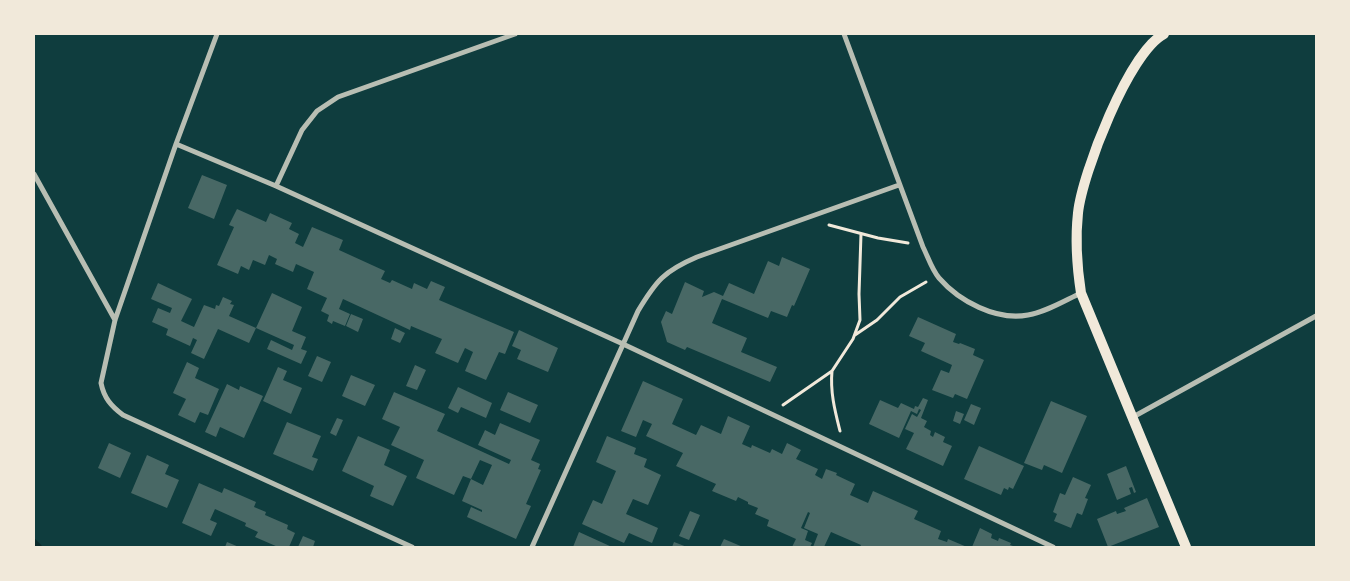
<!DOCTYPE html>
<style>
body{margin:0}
#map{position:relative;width:1350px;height:581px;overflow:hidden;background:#0f3d3e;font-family:"IBM Plex Sans",sans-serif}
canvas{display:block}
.frame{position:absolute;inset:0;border:35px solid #f1e9da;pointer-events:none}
</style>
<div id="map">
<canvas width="1350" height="581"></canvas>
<div class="frame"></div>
</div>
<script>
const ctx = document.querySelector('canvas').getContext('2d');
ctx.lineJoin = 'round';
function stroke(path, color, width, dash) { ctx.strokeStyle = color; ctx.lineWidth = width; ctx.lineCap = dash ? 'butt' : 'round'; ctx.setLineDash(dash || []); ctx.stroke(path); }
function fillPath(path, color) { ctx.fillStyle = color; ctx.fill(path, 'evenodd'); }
const stream = new Path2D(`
 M34,542L39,547`);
const building = new Path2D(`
 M202,175L227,185L214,219L188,208Z
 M237,209L266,222L270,213L292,223L289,229L299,234L295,243L303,247L312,227L343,240L339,250L385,271L381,279L390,283L392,280L412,289L414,283L427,289L431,281L445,287L439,300L514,332L505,354L499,352L486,380L465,371L473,352L465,348L458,363L435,353L442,339L411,326L410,330L343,299L339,309L350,314L345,326L333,321L332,324L327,321L329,315L321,311L327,298L307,289L314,272L296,264L293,272L275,264L277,259L269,255L265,265L253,260L249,270L241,266L238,274L217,265L234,227L229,225Z
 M782,257L810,269L794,306L792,305L787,317L771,311L768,318L722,299L712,323L747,338L741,352L777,367L770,382L687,347L685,350L667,342L661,322L666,311L672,314L685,282L704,291L702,297L714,292L723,296L729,283L754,294L768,261L779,266Z
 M158,283L192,299L181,321L194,327L204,305L215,309L216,305L219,306L223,297L232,301L230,304L234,305L229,316L256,328L272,293L302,307L292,331L306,337L301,349L307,351L301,364L267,349L271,340L292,350L294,345L256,328L249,343L218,329L204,359L191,353L197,340L193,338L190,346L166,335L168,329L152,322L158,308L170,313L172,308L151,299Z
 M351,314L363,319L358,332L346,326Z
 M918,317L956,334L953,342L959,344L960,343L975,349L973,355L984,360L967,399L955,394L953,398L932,390L941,370L949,373L952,365L921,351L925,343L909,336Z
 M395,328L405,333L400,343L391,339Z
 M519,330L558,348L548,372L517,359L521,350L512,346Z
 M317,356L331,362L322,382L308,376Z
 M187,362L199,368L195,378L219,389L208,415L200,412L195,423L178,415L186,399L173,393Z
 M415,365L426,370L417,390L406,386Z
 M278,367L287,371L283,380L302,388L291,414L263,401Z
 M351,375L375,385L365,406L342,396Z
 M643,381L683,399L672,424L696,435L701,425L721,434L728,416L750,426L742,444L751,448L752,445L770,453L772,449L782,454L787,443L801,450L796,459L818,469L815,475L822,479L826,469L837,473L836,475L855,484L850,495L868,503L873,491L918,511L914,519L941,531L938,539L947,542L948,539L967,547H860L861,545L831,532L824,547H813L818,534L804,528L810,513L808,512L801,528L808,531L805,540L812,543L810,547H792L796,539L767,526L769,520L755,514L758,508L748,504V502L738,497L736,501L712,491L716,484L676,466L683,453L646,436L652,424L643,420L636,437L621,431Z
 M227,384L239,390L240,386L263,396L244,438L220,427L216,437L205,432Z
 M458,387L492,403L486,418L461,407L458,413L448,408Z
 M394,392L445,414L437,431L509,464L511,460L478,445L485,430L495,435L500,423L540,440L531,460L540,464L538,469L541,470L526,504L531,506L516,539L467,517L471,507L482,512V510L462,501L471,479L483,485L492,465L480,460L471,479L463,476L454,495L416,478L424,460L391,445L400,427L382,419Z
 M508,392L538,405L530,423L500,410Z
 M923,398L928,400L921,418L927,421L924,427L931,431L930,435L933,437L935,432L945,437L943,442L952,446L943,466L906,449L914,433L905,429L912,414L917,417L921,410L919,409L917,414L911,411L899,438L869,424L880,400L898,408L901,403L914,409L915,406L918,407Z
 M1051,401L1087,416L1062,473L1044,465L1042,470L1024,463Z
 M971,404L981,408L974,425L964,420Z
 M956,411L964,414L960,424L953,421Z
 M337,418L343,420L336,436L330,433Z
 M287,422L321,436L312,457L318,459L313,471L273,454Z
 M358,436L390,450L384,465L407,476L393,506L370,496L374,486L342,471Z
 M607,436L636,448L634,454L647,459L644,467L661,475L648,505L633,499L626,514L658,528L652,543L629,533L624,543L582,524L593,500L602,504L616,471L596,462Z
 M109,443L131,453L120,478L98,468Z
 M979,446L1024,466L1013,489L1009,487L1008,490L1004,488L1001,495L964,479Z
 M147,455L169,465L165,474L179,480L167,508L131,493Z
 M1126,466L1136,492L1134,493L1132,487L1129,488L1131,494L1117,500L1107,474Z
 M1073,477L1091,485L1085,498L1088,499L1082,515L1077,513L1071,528L1054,521L1057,514L1053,512L1060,493L1065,495Z
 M199,483L222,493L224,488L256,502L254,507L266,512L265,515L288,525L287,529L295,533L289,547H278L255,537L258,532L245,526L246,523L215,509L210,520L217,523L211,536L182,523Z
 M1147,498L1159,527L1108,547L1097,519L1116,511L1117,514L1126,511L1124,508Z
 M690,511L700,515L689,540L679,536Z
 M980,528L992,534L991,538L998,541L999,538L1011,543L1010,545L1016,547H972Z
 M579,532L612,547H573Z
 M303,536L315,541L313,547H298Z
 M724,539L743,547H720Z
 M227,542L239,547H225Z
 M674,542L687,547H672Z`);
const path = new Path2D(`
 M829,225L878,238L908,243
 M855,335L877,320L900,297L926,282
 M832,371C830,392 835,411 840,431
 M783,405L832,371L853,339L860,320L859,294L861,234`);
const minor = new Path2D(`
 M217,34L176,144L115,320L101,383C104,398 111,406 123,415L412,547
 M844,34L923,247C928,257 932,270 939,278C959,301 996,321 1028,315C1046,312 1064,301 1081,293
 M176,144L276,186L623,344L1053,547
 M34,174L115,320
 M276,186L302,130L317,111L338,97L515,34
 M1133,417L1316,316
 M532,547L638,311C656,281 664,271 697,257L899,185`);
const secondary = new Path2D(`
 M1164,34C1129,52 1082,174 1078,213C1075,240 1077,267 1081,293L1186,547`);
stroke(stream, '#0a2a2b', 6);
fillPath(building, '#486865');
stroke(path, '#f1e9da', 3);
stroke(minor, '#b8beb3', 5);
stroke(secondary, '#f1e9da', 10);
</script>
